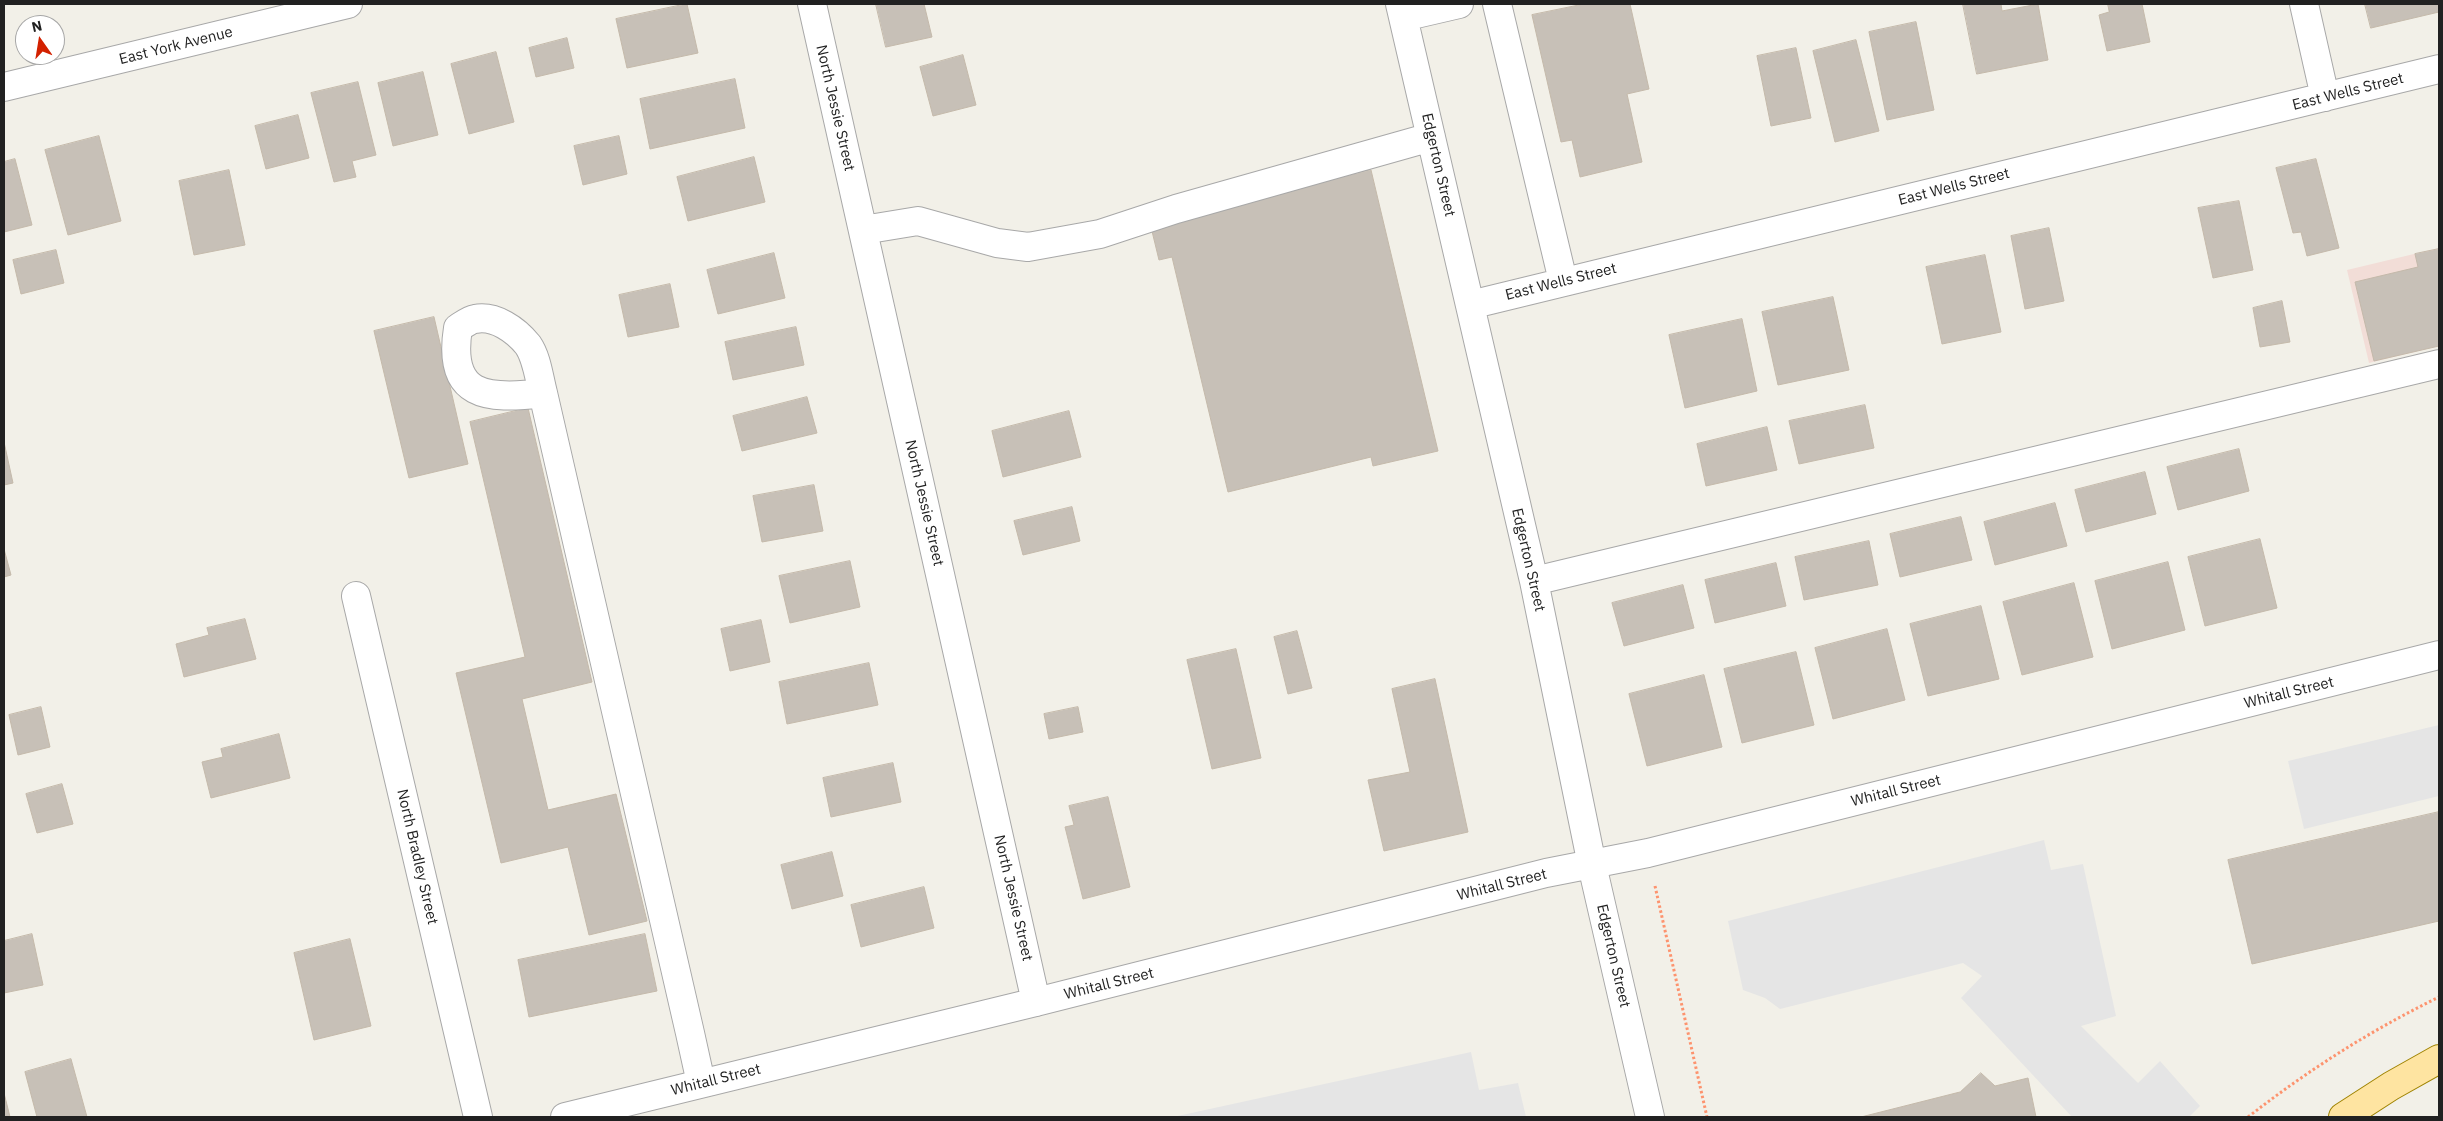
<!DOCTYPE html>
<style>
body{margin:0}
#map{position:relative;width:2443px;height:1121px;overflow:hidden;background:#f2f0e8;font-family:"IBM Plex Sans",sans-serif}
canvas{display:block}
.frame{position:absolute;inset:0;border:5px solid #212121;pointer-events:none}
.north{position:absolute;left:15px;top:15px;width:50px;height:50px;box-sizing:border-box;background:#fff;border:1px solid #a6a6a6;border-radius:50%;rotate:347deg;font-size:14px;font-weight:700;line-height:20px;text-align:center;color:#212121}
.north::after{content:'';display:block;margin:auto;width:18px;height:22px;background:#d32100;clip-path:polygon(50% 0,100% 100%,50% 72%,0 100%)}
</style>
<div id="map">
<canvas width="2443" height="1121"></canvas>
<div class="frame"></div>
<div class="north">N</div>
</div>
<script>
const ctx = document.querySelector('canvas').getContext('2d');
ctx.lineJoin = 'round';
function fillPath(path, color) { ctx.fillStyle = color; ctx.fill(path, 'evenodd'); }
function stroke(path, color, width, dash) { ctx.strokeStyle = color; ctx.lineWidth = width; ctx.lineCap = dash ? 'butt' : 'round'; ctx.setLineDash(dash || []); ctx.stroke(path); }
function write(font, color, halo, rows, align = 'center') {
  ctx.font = font + ' "IBM Plex Sans",sans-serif'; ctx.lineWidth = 5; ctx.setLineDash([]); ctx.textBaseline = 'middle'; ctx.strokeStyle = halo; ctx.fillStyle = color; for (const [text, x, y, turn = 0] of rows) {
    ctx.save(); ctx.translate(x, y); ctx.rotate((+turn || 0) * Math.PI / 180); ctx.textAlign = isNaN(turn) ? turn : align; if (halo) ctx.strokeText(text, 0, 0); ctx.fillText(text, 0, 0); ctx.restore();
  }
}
const commercial = new Path2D(`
 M2439,248V346L2369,363L2347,270Z`);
const parking = new Path2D(`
 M2439,725V796L2304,829L2288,761Z
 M2044,840L2051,870L2083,864L2116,1016L2081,1026L2138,1083L2160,1061L2200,1106L2189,1117H2072L1961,998L1982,976L1963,963L1780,1009L1765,998L1743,990L1728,921Z
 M1471,1052L1479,1090L1518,1083L1526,1117H1173Z`);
const building = new Path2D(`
 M687,4L698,53L627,68L616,19Z
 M876,4H924L932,37L886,47Z
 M1584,4H1630L1649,89L1627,94L1642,162L1580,177L1572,140L1561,142L1532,15Z
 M1963,4H2001L2002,11L2038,4L2048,60L1977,74Z
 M2108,4H2142L2150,42L2107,51L2099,15L2109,12Z
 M2365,4H2439V12L2371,28Z
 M1916,22L1934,110L1887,120L1869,32Z
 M567,38L574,68L536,77L529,48Z
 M1856,40L1879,131L1835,142L1813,51Z
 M1796,48L1811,118L1771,126L1757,56Z
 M496,52L514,122L469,134L451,64Z
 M963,55L976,105L933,116L920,67Z
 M423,72L438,135L393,146L378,83Z
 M735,79L745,128L650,149L640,99Z
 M358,82L376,155L352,161L356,177L334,182L311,93Z
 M298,115L309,158L266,169L255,126Z
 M99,136L121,221L68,235L45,150Z
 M619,136L627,174L583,185L574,146Z
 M754,157L765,202L688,221L677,177Z
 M15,159L32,225L4,232V162Z
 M2316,159L2339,248L2307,256L2301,232L2293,233L2276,168Z
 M229,170L245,245L194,255L179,181Z
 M1371,170L1438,451L1373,466L1371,457L1228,492L1172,257L1159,260L1150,223Z
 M2239,201L2253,270L2213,278L2198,208Z
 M2049,228L2064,301L2025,309L2011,236Z
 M2439,249V346L2374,361L2355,282L2418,267L2415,254Z
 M56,250L64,283L21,294L13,260Z
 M774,253L785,298L718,314L707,270Z
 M1985,255L2001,332L1942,344L1926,267Z
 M670,284L679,327L628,337L619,295Z
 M1833,297L1849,370L1778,385L1762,312Z
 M2282,301L2290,342L2260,347L2253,308Z
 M434,317L468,464L409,478L374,331Z
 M1742,319L1757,391L1685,408L1669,335Z
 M796,327L804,365L733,380L725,342Z
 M807,397L817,433L742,451L733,416Z
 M1865,405L1874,448L1799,464L1789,421Z
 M528,408L592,682L522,699L548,810L616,794L647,921L589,935L568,847L501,863L456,673L525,657L470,422Z
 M1069,411L1081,457L1003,477L992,431Z
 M1767,427L1777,470L1706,486L1697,444Z
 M4,442L13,483L4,485Z
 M2239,449L2249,491L2178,510L2167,467Z
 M2145,472L2156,514L2086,532L2075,490Z
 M814,485L823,531L762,542L753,496Z
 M2055,503L2067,546L1995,565L1984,522Z
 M1072,507L1080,541L1023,555L1014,521Z
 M1961,517L1972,560L1900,577L1890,534Z
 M2260,539L2277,608L2205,626L2188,557Z
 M1869,541L1878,585L1804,600L1795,557Z
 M4,549L11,575L4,577Z
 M850,561L860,607L790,623L779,576Z
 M2168,562L2185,630L2112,649L2095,581Z
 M1776,563L1786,606L1715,623L1705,580Z
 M2074,583L2093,657L2022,675L2003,602Z
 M1683,585L1694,628L1624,646L1612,603Z
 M1981,606L1999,679L1928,696L1910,624Z
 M245,619L256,659L184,677L176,644L209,635L207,628Z
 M761,620L770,662L730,671L721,629Z
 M1887,629L1905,700L1833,719L1815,648Z
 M1297,631L1312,688L1288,694L1274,637Z
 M1236,649L1261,758L1212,769L1187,660Z
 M1796,652L1814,725L1742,743L1724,669Z
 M869,663L878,705L787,724L779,682Z
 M1704,675L1722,747L1647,766L1629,694Z
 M1435,679L1468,832L1384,851L1368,780L1410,772L1392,689Z
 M41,707L50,747L18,755L9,715Z
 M1078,707L1083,732L1049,739L1044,714Z
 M279,734L290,778L211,798L202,762L223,757L221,749Z
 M893,763L901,802L831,817L823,778Z
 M62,784L73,824L37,833L26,794Z
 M1108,797L1130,887L1083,899L1065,827L1074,825L1069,806Z
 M2439,812V921L2252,964L2228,860Z
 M832,852L843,896L792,909L781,865Z
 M924,887L934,928L861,947L851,905Z
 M32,934L43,985L4,993V941Z
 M645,934L657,991L529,1017L518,960Z
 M350,939L371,1026L314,1040L294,953Z
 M71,1059L87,1117H37L25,1072Z
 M1981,1073L1995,1086L2028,1078L2036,1117H1861L1960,1092Z
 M4,1093L10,1117H4Z`);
const path = new Path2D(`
 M1655,886L1707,1117
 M2248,1117C2310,1069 2368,1032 2439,997`);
const minor = new Path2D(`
 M812,4L1036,1002
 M1400,4L1534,581L1592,865L1650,1117
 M1497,4L1563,281
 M2304,4L2325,97
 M1403,17L1459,4
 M4,87L348,4
 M863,230L918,221L997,243L1028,247L1100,234L1176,209L1431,137
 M1470,305L2439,69
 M543,393C486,400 447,397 458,328C463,325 469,320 475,319C495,315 516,330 528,345C537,358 539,378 543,393L690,1033L701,1083
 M1534,581L2439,364
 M356,596L478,1117
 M565,1117L1036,1002L1546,873L1648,853L2439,655`);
const major = new Path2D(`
 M2343,1117L2391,1086L2439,1059`);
const streetNames = [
 ["East York Avenue",176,46,-14],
 ["East Wells Street",2348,92,-14],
 ["North Jessie Street",835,108,77],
 ["Edgerton Street",1438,165,77],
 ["East Wells Street",1954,187,-14],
 ["East Wells Street",1561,282,-14],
 ["North Jessie Street",924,503,77],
 ["Edgerton Street",1528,560,77],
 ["Whitall Street",2289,693,-14],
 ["Whitall Street",1896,791,-14],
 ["North Bradley Street",417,857,77],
 ["Whitall Street",1502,885,-14],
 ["North Jessie Street",1013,898,77],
 ["Edgerton Street",1613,956,77],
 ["Whitall Street",1109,984,-14],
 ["Whitall Street",716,1080,-14]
];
fillPath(commercial, '#f2ddd7');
fillPath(parking, '#e5e5e5');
fillPath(building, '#c7c0b7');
stroke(building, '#c4b9aa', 1);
stroke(minor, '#a8a8a8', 30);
stroke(major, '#9f8300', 30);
stroke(path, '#fd936e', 3, [2.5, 2.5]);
stroke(minor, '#fff', 28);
stroke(major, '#fee4a1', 28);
write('15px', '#212121', '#fff', streetNames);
</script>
